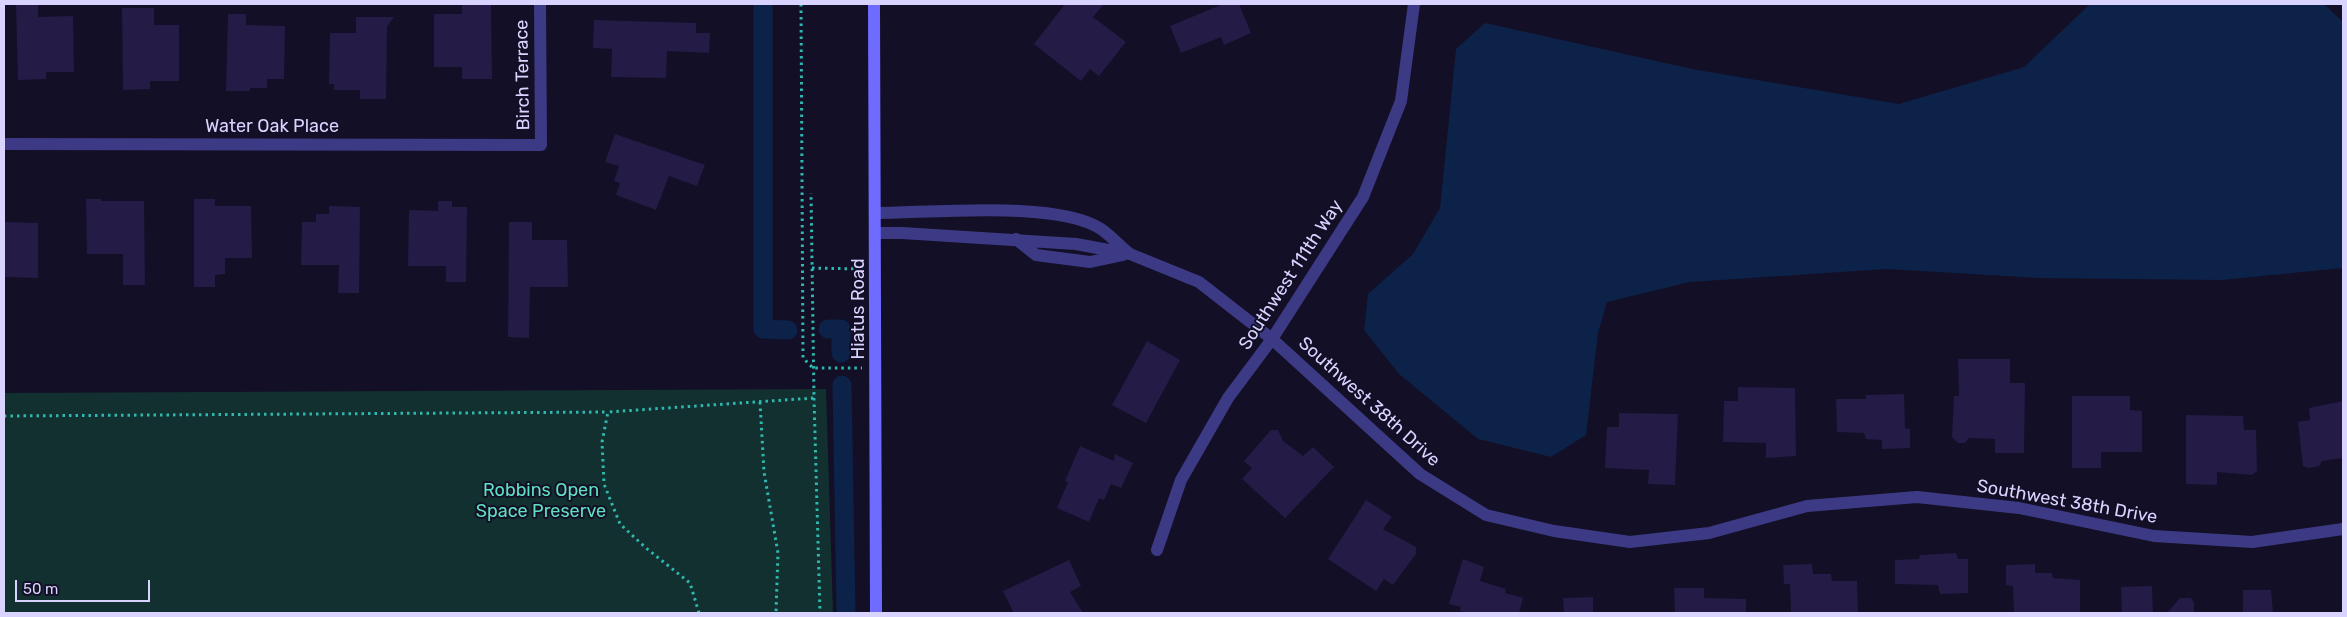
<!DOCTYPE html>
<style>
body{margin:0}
#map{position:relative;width:2347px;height:617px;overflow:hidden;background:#130f26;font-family:Rubik,sans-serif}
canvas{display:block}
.frame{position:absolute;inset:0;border:5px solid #d9d4ff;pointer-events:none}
.scale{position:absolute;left:15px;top:580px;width:135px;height:22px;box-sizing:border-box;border:2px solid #d9d4ff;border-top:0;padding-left:6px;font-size:15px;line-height:18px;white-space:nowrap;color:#d9d4ff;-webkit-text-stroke:4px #130f26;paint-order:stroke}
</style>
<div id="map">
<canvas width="2347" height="617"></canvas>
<div class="frame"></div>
<div class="scale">50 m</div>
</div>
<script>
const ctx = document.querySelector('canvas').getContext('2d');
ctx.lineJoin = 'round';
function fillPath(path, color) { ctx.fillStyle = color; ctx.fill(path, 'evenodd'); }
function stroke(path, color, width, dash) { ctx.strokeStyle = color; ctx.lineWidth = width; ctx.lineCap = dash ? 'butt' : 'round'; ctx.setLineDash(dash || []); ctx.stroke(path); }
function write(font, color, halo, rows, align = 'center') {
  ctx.font = font + ' Rubik,sans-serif'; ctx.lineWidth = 4; ctx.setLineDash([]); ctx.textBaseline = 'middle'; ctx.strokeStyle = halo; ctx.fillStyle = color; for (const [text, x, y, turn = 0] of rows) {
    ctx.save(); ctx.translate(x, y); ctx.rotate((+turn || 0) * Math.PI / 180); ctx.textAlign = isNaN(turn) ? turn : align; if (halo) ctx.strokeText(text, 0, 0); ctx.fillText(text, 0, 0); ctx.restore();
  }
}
const green = new Path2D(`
 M826,389L833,613H4V393Z`);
const water = new Path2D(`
 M2090,4H2324L2343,22V268L2222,280L2039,278L1887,269L1690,282L1607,302L1598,333L1586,435L1551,457L1478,439L1399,374L1364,330L1368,294L1413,254L1440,208L1456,49L1485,23L1692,69L1899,104L2024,67Z`);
const canal = new Path2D(`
 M763,4V329L788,330
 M828,329H841V353
 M842,385L846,613`);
const building = new Path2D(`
 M16,4H38V17L73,16L74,72H46V79L18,80Z
 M462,4H491L492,79H462V67H434V14H462Z
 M1065,4H1104L1093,17L1126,42L1099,76L1090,69L1081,81L1034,44Z
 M1223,4H1239L1251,33L1224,45L1221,37L1181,53L1170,26Z
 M122,8H154V25H179V81H150V89L123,90Z
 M228,14H246V25L285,26L284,79H267V88H250V91H226Z
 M356,17H394L387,27L386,99H360V90H334V84H329L330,33H356Z
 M594,20L696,23V33H710L709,53L667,51L666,78L611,77L612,49L593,48Z
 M615,134L705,165L697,186L669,176L656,210L616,195L620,183L614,181L619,166L605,162Z
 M86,199H101V201H144L145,285H123V254H87Z
 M194,199H215V206H251L252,258H225V274L215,275V287H194Z
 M438,201H452V207H467L466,282H446V266H408L409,210L438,211Z
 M329,206L360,207L359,293H338L339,265H301L302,222H316V214H329Z
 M4,222L38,223V278L4,277Z
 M509,222H532V240H567L568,287H530L529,338L508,337Z
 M1147,341L1180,360L1146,423L1112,405Z
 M1958,359H2010V383H2025L2024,453H1995V439L1969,438L1965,443H1958L1952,437L1954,396H1959Z
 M1738,387L1795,388L1796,456L1766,458V443L1723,442L1724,401H1738Z
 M1904,394L1905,428L1910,429V448L1882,449V440L1866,439L1864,433L1837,432L1836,399H1866V395Z
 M2072,396H2130V410L2142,411V452H2101V468H2072Z
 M2343,401V458L2322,461L2319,466L2309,468L2303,466L2298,422L2310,420L2309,408Z
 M1619,413L1678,414L1675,485L1648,484L1649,470L1605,468L1607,427H1619Z
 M2186,415L2243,416L2244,430H2256L2257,471L2252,475L2217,472V485L2186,484Z
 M1271,430H1278L1283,441L1303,456L1313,447L1334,467L1285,518L1242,479L1252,468L1244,461Z
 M1080,446L1114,461L1115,454L1133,463L1121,488L1111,484L1104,500L1099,498L1089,522L1057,508L1068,482L1065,481Z
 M1366,500L1392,517L1383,529L1416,547V554L1393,585L1384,579L1376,591L1328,559Z
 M1956,553L1958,559H1968V593L1940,594L1938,585L1895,584V560L1919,559L1920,555Z
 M1463,559L1484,567L1480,581L1506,589L1505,593L1523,598L1519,613H1468L1460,611L1461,607L1449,604Z
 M1069,560L1081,586L1070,592L1083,613H1014L1003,591Z
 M1812,564L1813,574H1831L1832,581H1857L1858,613H1791L1790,584H1784L1783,565Z
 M2035,564V573H2052L2053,578L2080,580V613H2014L2013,586L2006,585V565Z
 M2152,586L2153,613H2122L2121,587Z
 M1674,588H1704V598L1746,599V613H1675Z
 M2243,590H2271L2273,613H2243Z
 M1593,597V613H1564L1563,598Z
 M2180,598H2191L2194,603V613H2167Z`);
const path = new Path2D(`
 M801,4L803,358L813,368H862
 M812,268L860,269
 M814,398L820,613
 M760,402L764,472L778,553L776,613
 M4,416L608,412
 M699,613L690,583L646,548L620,524L604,484L602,442L608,412L814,398L811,193`);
const street = new Path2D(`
 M4,144L541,145L540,4
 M876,213C930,213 1058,200 1101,229C1111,236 1120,246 1130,254
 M876,233H902L1076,244L1130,254L1199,282L1272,339L1420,474L1486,515L1554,531L1630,542L1709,533L1807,506L1917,497L2019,508L2154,536L2252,542L2343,529
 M1016,239L1036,255L1090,262L1123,255
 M1157,550L1181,480L1228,398L1272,339L1363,197L1401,101L1414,4`);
const secondary = new Path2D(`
 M874,4L876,613`);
const streetNames = [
 ["Birch Terrace",523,75,-91],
 ["Water Oak Place",272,127],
 ["Southwest 111th Way",1291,275,-57],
 ["Hiatus Road",859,309,-90],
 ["Southwest 38th Drive",1369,402,42],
 ["Southwest 38th Drive",2067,502,10]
];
const parkNames = [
 ["Robbins Open",541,491],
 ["Space Preserve",541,512]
];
fillPath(green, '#12302f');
fillPath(water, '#0c2248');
stroke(canal, '#0c2248', 19);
fillPath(building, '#241b47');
stroke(path, '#2fb8b0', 3, [2.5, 4]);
stroke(street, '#3d3a85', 12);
stroke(secondary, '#6f6bff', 12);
write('18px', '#d9d4ff', '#130f26', streetNames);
write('18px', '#5fe0c0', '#130f26', parkNames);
</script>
